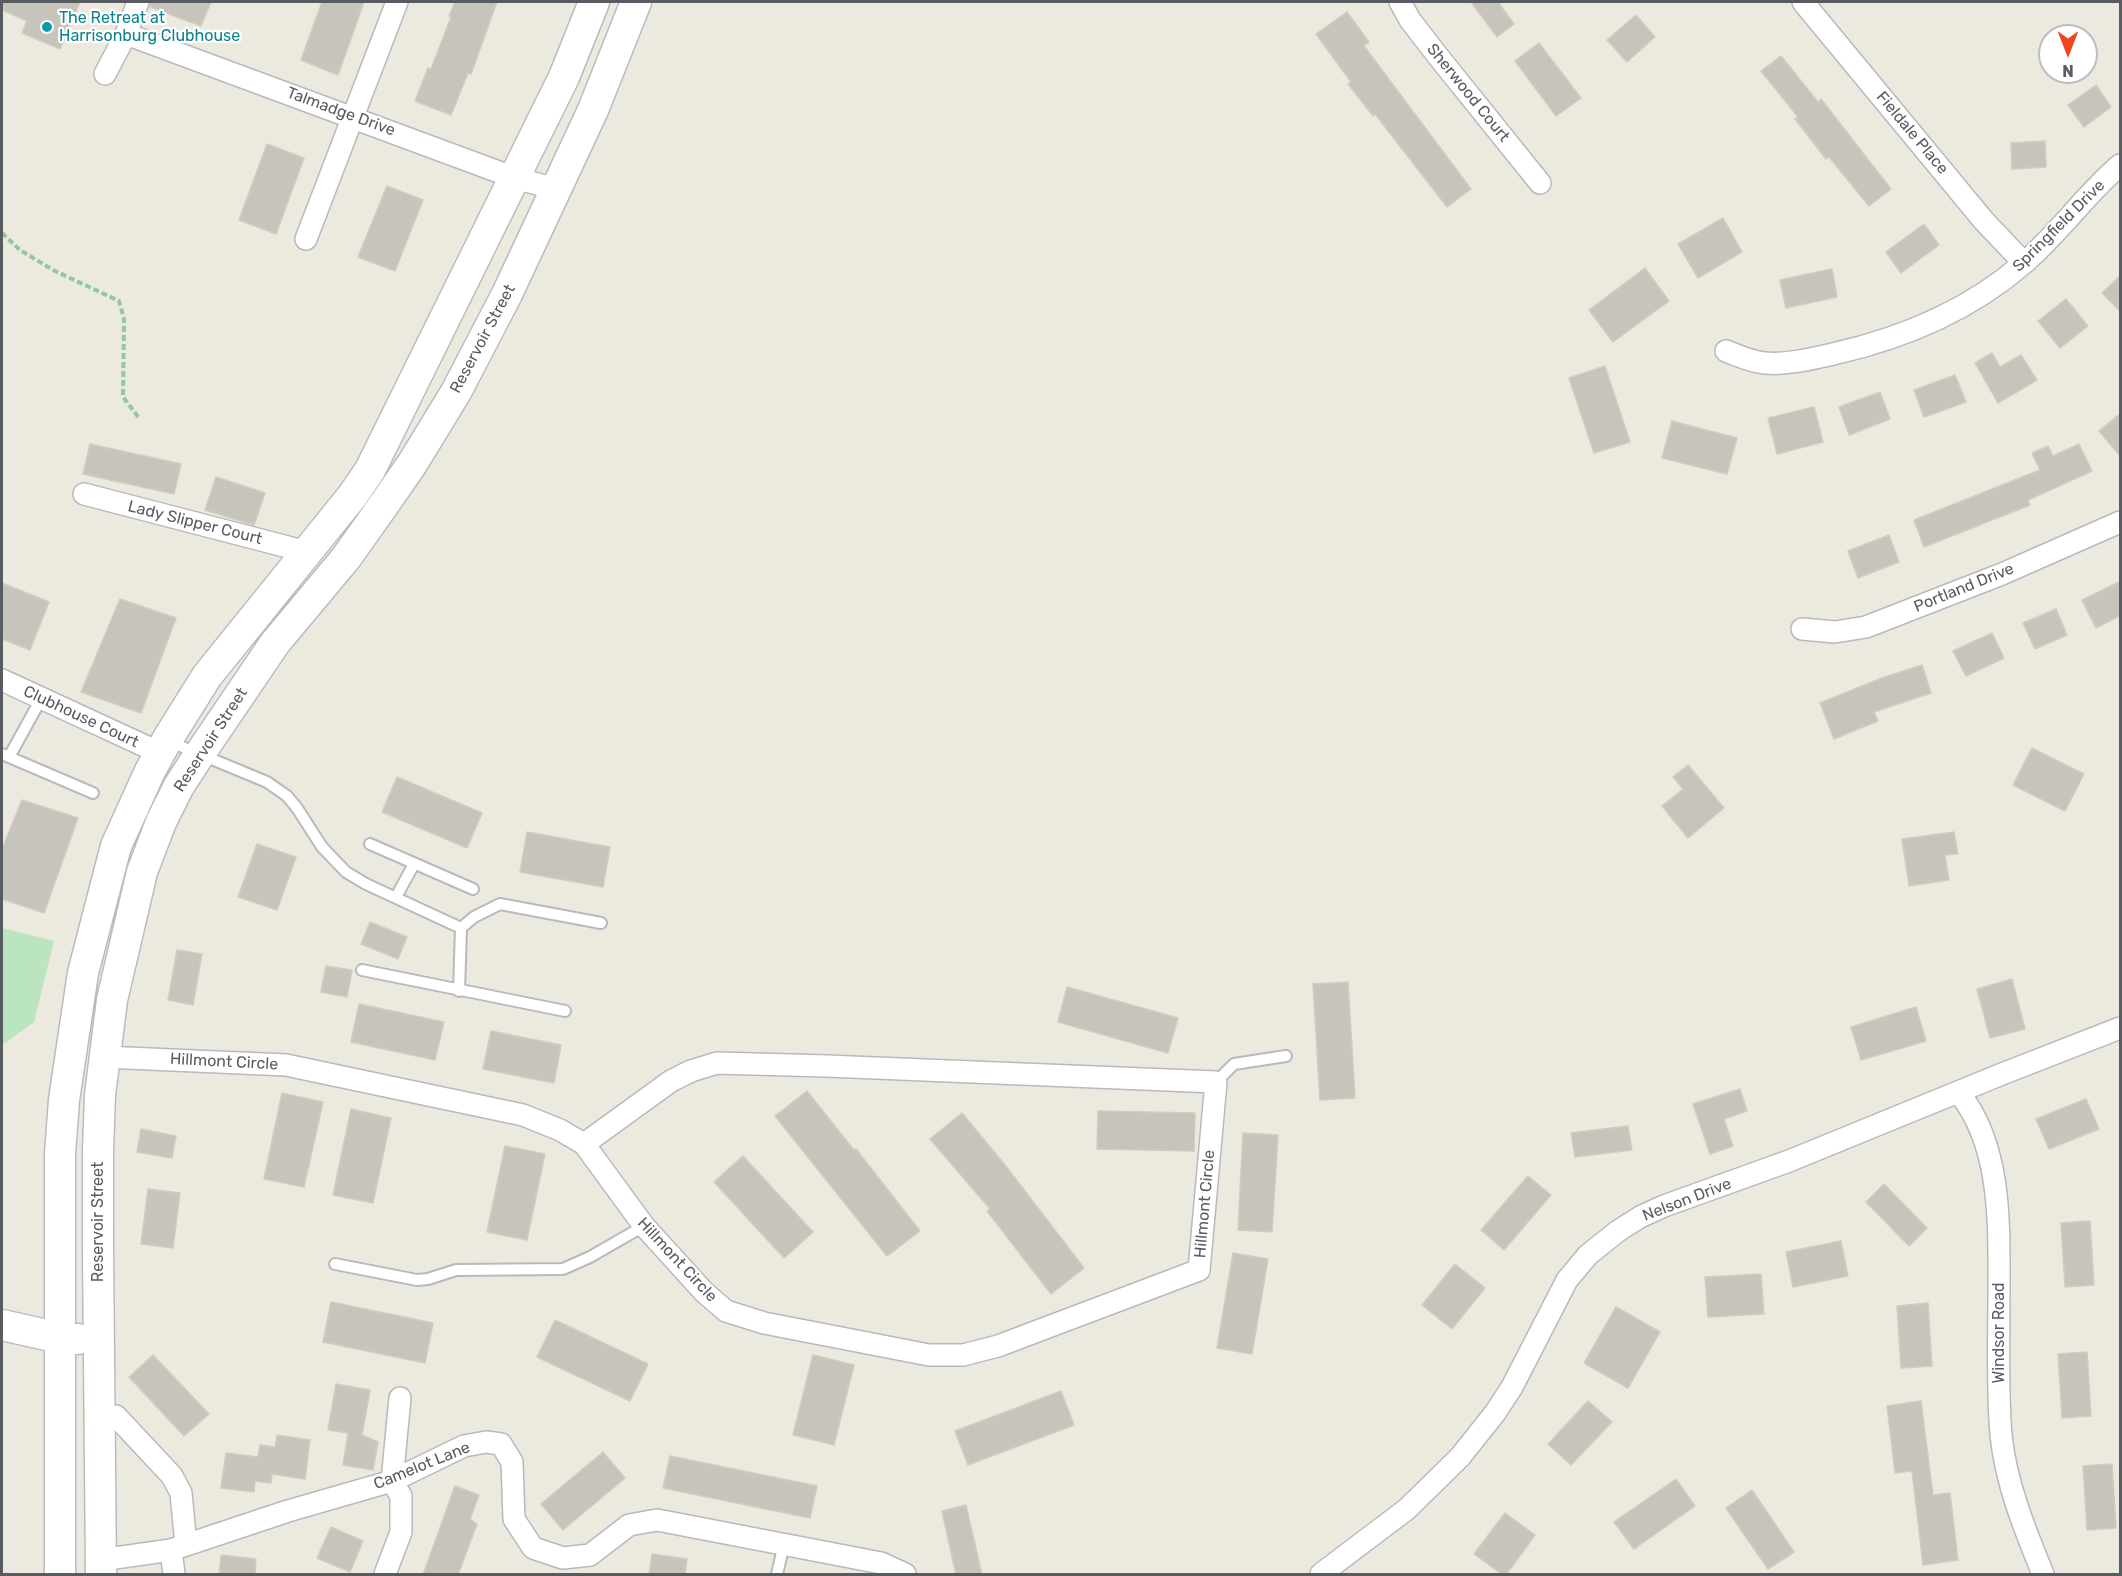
<!DOCTYPE html>
<style>
body{margin:0}
#map{position:relative;width:2122px;height:1576px;overflow:hidden;background:#eceadf;font-family:Rubik,sans-serif}
canvas{display:block}
.frame{position:absolute;inset:0;border:3px solid #585b61;pointer-events:none}
.north{position:absolute;left:2038px;top:24px;width:60px;height:60px;box-sizing:border-box;background:#fff;border:2px solid #bcbdc0;border-radius:50%;rotate:180deg;font-size:16px;font-weight:700;line-height:24px;text-align:center;color:#585b61}
.north::after{content:'';display:block;margin:auto;width:21px;height:27px;background:#ed4623;clip-path:polygon(50% 0,100% 100%,50% 72%,0 100%)}
</style>
<div id="map">
<canvas width="2122" height="1576"></canvas>
<div class="frame"></div>
<div class="north">N</div>
</div>
<script>
const ctx = document.querySelector('canvas').getContext('2d');
ctx.lineJoin = 'round';
function fillPath(path, color) { ctx.fillStyle = color; ctx.fill(path, 'evenodd'); }
function stroke(path, color, width, dash) { ctx.strokeStyle = color; ctx.lineWidth = width; ctx.lineCap = dash ? 'butt' : 'round'; ctx.setLineDash(dash || []); ctx.stroke(path); }
function write(font, color, halo, rows, align = 'center') {
  ctx.font = font + ' Rubik,sans-serif'; ctx.lineWidth = 4.5; ctx.setLineDash([]); ctx.textBaseline = 'middle'; ctx.strokeStyle = halo; ctx.fillStyle = color; for (const [text, x, y, turn = 0] of rows) {
    ctx.save(); ctx.translate(x, y); ctx.rotate((+turn || 0) * Math.PI / 180); ctx.textAlign = isNaN(turn) ? turn : align; if (halo) ctx.strokeText(text, 0, 0); ctx.fillText(text, 0, 0); ctx.restore();
  }
}
const green = new Path2D(`
 M2,928L54,941L34,1022L2,1045Z`);
const building = new Path2D(`
 M2,2H80L60,49L22,33L27,21L2,10Z
 M150,2H211L201,26L150,7Z
 M322,2H364L338,75L301,60Z
 M455,2H497L471,74L468,73L451,115L415,101L428,68L431,69L451,17L449,16Z
 M1471,2H1498L1514,24L1497,37Z
 M1347,12L1369,42L1364,46L1471,189L1447,207L1375,114L1373,116L1348,84L1351,82L1316,34Z
 M1636,15L1655,37L1627,62L1607,40Z
 M1539,43L1581,98L1556,116L1515,61Z
 M1781,56L1818,102L1821,99L1891,189L1869,206L1829,157L1826,159L1795,119L1798,117L1761,71Z
 M2096,85L2111,107L2084,127L2068,105Z
 M2045,141L2046,167L2012,169L2011,143Z
 M267,144L304,158L276,234L239,220Z
 M387,186L423,200L395,271L358,257Z
 M1723,218L1742,252L1698,278L1678,244Z
 M1924,224L1939,245L1901,273L1886,252Z
 M1645,268L1669,301L1613,342L1589,310Z
 M1832,269L1837,297L1786,308L1780,280Z
 M2121,275V312L2102,293Z
 M2066,299L2088,326L2060,348L2038,321Z
 M1992,353L2000,367L2021,355L2037,380L1998,403L1975,363Z
 M1605,366L1630,442L1594,453L1569,378Z
 M1955,375L1966,402L1924,417L1914,390Z
 M1880,392L1890,419L1849,435L1839,407Z
 M1814,407L1823,442L1777,454L1768,418Z
 M2121,413V457L2099,431Z
 M1672,421L1737,438L1727,474L1662,458Z
 M90,444L181,464L174,494L83,474Z
 M2079,444L2092,471L2028,500L2030,505L1924,547L1914,520L2040,470L2032,453L2048,446L2053,456Z
 M216,477L265,493L254,525L205,510Z
 M1889,535L1899,562L1858,578L1848,551Z
 M2121,581V615L2096,628L2082,600Z
 M2,583L49,602L30,650L2,639Z
 M120,599L176,618L141,713L81,692Z
 M2056,609L2067,635L2035,649L2023,623Z
 M1992,633L2004,658L1966,676L1953,651Z
 M1922,665L1931,693L1874,712L1878,721L1834,739L1820,703L1882,678Z
 M2032,748L2084,774L2065,811L2013,785Z
 M1688,765L1724,808L1688,838L1662,806L1683,789L1673,777Z
 M397,777L482,813L467,848L382,812Z
 M22,800L78,818L44,913L2,899V849Z
 M527,832L610,847L603,887L520,872Z
 M1954,832L1958,854L1945,855L1949,880L1909,886L1902,839Z
 M257,844L296,857L277,910L238,897Z
 M370,922L407,937L398,959L361,944Z
 M177,950L202,954L193,1005L168,1000Z
 M326,966L352,970L347,997L321,992Z
 M2012,979L2025,1029L1990,1038L1977,989Z
 M1348,982L1355,1098L1320,1100L1313,984Z
 M1067,987L1178,1018L1168,1053L1058,1022Z
 M359,1004L444,1022L435,1060L351,1042Z
 M1916,1007L1926,1041L1861,1060L1851,1027Z
 M491,1031L561,1045L554,1083L483,1069Z
 M1740,1089L1747,1111L1724,1119L1733,1146L1710,1154L1693,1104Z
 M807,1091L854,1150L856,1149L920,1231L887,1256L775,1116Z
 M282,1093L323,1102L304,1187L264,1179Z
 M2086,1099L2099,1129L2049,1149L2036,1119Z
 M351,1109L391,1118L373,1203L333,1195Z
 M1098,1111L1195,1113L1194,1151L1097,1149Z
 M962,1113L1005,1165L1084,1268L1051,1294L987,1211L990,1209L930,1139Z
 M1628,1126L1632,1150L1575,1157L1571,1133Z
 M141,1129L176,1136L172,1158L137,1152Z
 M1243,1133L1278,1135L1272,1232L1238,1230Z
 M505,1146L545,1154L527,1240L487,1232Z
 M743,1156L813,1232L784,1258L714,1182Z
 M1528,1176L1551,1195L1504,1250L1481,1230Z
 M1884,1184L1927,1228L1909,1246L1866,1202Z
 M148,1189L180,1193L173,1248L141,1244Z
 M2090,1221L2094,1285L2065,1287L2061,1223Z
 M1841,1241L1848,1276L1793,1287L1786,1252Z
 M1233,1253L1268,1259L1252,1354L1217,1348Z
 M1455,1264L1485,1288L1452,1329L1422,1305Z
 M1761,1274L1764,1314L1708,1317L1705,1277Z
 M331,1302L433,1323L425,1363L323,1342Z
 M1928,1303L1932,1366L1901,1368L1897,1306Z
 M1616,1307L1660,1332L1628,1388L1584,1363Z
 M555,1320L648,1364L630,1401L537,1357Z
 M2087,1352L2091,1416L2062,1418L2058,1354Z
 M153,1355L209,1414L184,1436L129,1377Z
 M813,1355L854,1365L834,1445L793,1435Z
 M336,1384L370,1390L362,1435L378,1442L373,1470L343,1465L348,1433L328,1430Z
 M1061,1391L1074,1425L968,1465L955,1431Z
 M1588,1401L1612,1422L1571,1465L1548,1444Z
 M1921,1401L1933,1495L1950,1493L1958,1560L1923,1565L1912,1471L1895,1473L1887,1406Z
 M277,1435L310,1440L305,1479L272,1474L271,1483L255,1481L254,1492L221,1488L226,1453L258,1457L260,1445L275,1447Z
 M603,1452L625,1478L563,1530L541,1504Z
 M670,1456L817,1486L810,1518L663,1488Z
 M2112,1464L2116,1528L2087,1530L2083,1466Z
 M1676,1479L1695,1506L1634,1549L1614,1522Z
 M455,1486L479,1495L470,1519L477,1524L462,1564L458,1575H423Z
 M1752,1490L1794,1552L1768,1569L1726,1508Z
 M966,1505L982,1575H956L942,1511Z
 M1505,1513L1535,1535L1506,1575H1503L1474,1554Z
 M331,1527L363,1541L350,1572L317,1558Z
 M652,1554L687,1559L685,1575H649Z
 M221,1555L256,1559L255,1575H219Z`);
const path = new Path2D(`
 M2,233L20,250L53,270L119,301L124,319L123,397L139,418`);
const lane = new Path2D(`
 M168,741L267,782L287,796L297,808L322,847L346,872L366,884L461,928L459,991
 M2,754L93,793
 M9,757L41,699
 M370,844L473,889
 M396,897L414,864
 M461,928L474,917L500,904L601,923
 M362,970L565,1011
 M1216,1082L1234,1064L1286,1056
 M335,1264L417,1280L428,1279L456,1270L563,1269L590,1257L644,1226
 M777,1574L784,1544`);
const street = new Path2D(`
 M1400,2L1410,20L1437,55L1540,183
 M1803,2L1984,221L2024,263
 M126,34L515,178L556,189
 M105,74L126,34L138,2
 M306,239L397,2
 M1726,351C1739,356 1751,362 1765,363C1787,365 1811,359 1833,354C1904,338 1969,311 2024,263C2059,233 2086,194 2120,165
 M84,494L307,552
 M1802,629L1835,632L1866,627L2002,574L2120,522
 M2,680L160,753
 M104,1057L286,1065L523,1115L560,1130L584,1144L644,1226L704,1292L726,1311L764,1323L929,1355H963L998,1346L1199,1270L1216,1082L827,1066L717,1063L691,1071L671,1081L584,1144
 M1959,1093C2002,1146 1999,1225 1999,1289C1999,1338 1997,1387 2001,1435C2006,1484 2025,1530 2043,1574
 M116,1416L172,1476L181,1493L186,1545
 M171,1550L174,1574
 M101,1560L171,1550L288,1511L392,1481L464,1446L486,1442L501,1444L512,1462L514,1519L533,1548L563,1558L590,1555L629,1525L657,1520L881,1563L905,1574
 M385,1574L401,1532V1496L392,1481L400,1398
 M1321,1574L1407,1509L1460,1457L1495,1413L1512,1387L1567,1280L1588,1255L1618,1231L1640,1217L1664,1206L1789,1161L2002,1074L2120,1028`);
const secondary = new Path2D(`
 M2,1325L60,1338L78,1339
 M60,1574V1154L64,1100L83,973L116,846L150,771L167,740L207,676L353,495L370,470L564,77L594,2
 M101,1574L98,1249V1150L100,1095L112,1000L142,872L161,822L179,786L199,755L275,643L346,558L385,503L412,464L456,392L507,294L593,110L636,2`);
const markers = [
 [47,27,6,"#0f9aa8"]
];
const cultureNames = [
 ["The Retreat at",59,18],
 ["Harrisonburg Clubhouse",59,36]
];
const streetNames = [
 ["Sherwood Court",1468,93,51],
 ["Talmadge Drive",341,112,20],
 ["Fieldale Place",1912,133,50],
 ["Springfield Drive",2059,226,-45],
 ["Reservoir Street",483,339,-62],
 ["Lady Slipper Court",195,523,14],
 ["Portland Drive",1964,588,-22],
 ["Clubhouse Court",81,717,25],
 ["Reservoir Street",211,740,-57],
 ["Hillmont Circle",224,1062,3],
 ["Nelson Drive",1687,1200,-21],
 ["Hillmont Circle",1205,1204,-85],
 ["Reservoir Street",98,1222,-90],
 ["Hillmont Circle",677,1260,47],
 ["Windsor Road",1999,1333,-90],
 ["Camelot Lane",422,1466,-22]
];
fillPath(green, '#bae5be');
fillPath(building, '#c7c4bc');
stroke(building, '#d1ccbd', 1.5);
stroke(lane, '#b7b9bf', 14);
stroke(street, '#b7b9bf', 24);
stroke(secondary, '#b8bbc2', 33);
stroke(path, '#93c6a6', 4, [6, 3]);
stroke(lane, '#fff', 10);
stroke(street, '#fff', 21);
stroke(secondary, '#fff', 30);
for (const [x, y, r, color] of markers) { const dot = new Path2D(); dot.arc(x, y, r, 0, 2 * Math.PI); ctx.fillStyle = color; ctx.fill(dot); stroke(dot, '#fff', 2); }
write('16px', '#0d838f', '#fff', cultureNames, 'left');
write('16px', '#585b61', '#fff', streetNames);
</script>
